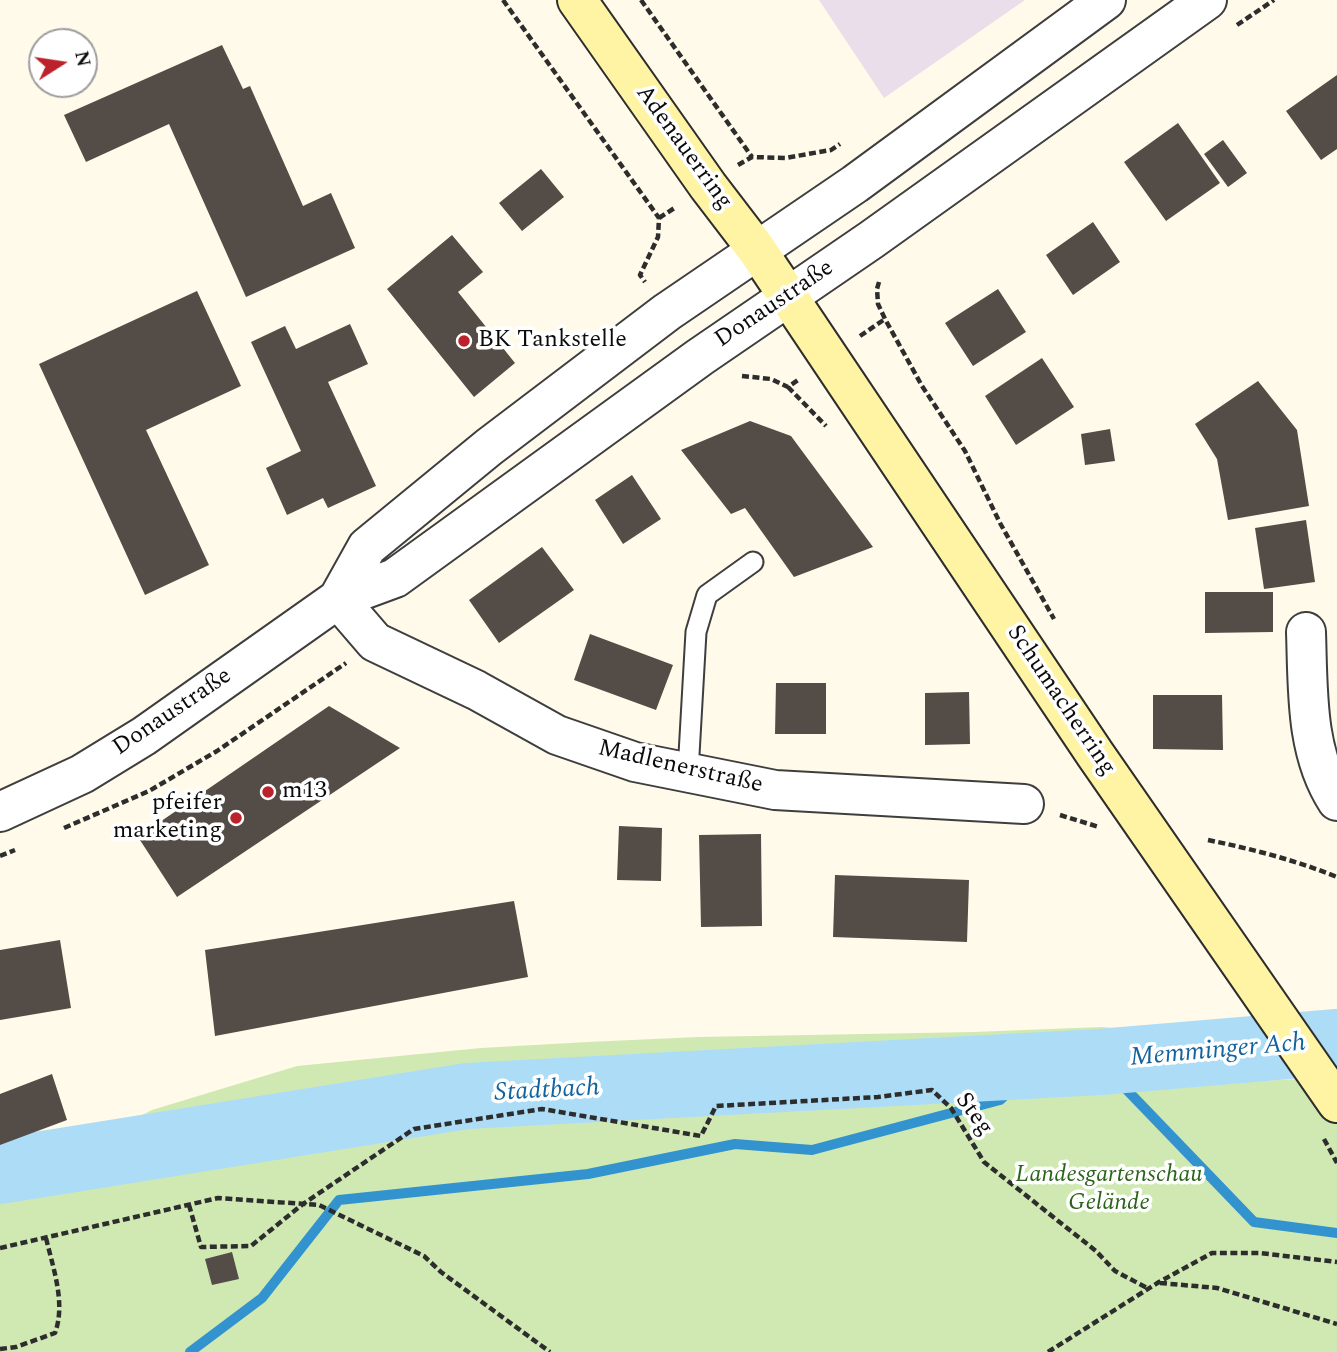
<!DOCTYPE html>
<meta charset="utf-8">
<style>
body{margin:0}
#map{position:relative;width:1337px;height:1352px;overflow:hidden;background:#fffae9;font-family:Spectral,serif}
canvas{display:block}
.north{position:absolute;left:28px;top:28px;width:70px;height:70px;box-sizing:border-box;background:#fff;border:2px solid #9d9d9d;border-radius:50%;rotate:78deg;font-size:19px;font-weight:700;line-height:28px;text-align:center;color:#0b0b0b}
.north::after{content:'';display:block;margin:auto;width:24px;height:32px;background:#bc222b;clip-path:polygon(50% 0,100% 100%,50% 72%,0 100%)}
</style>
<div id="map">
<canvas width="1337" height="1352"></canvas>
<div class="north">N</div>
</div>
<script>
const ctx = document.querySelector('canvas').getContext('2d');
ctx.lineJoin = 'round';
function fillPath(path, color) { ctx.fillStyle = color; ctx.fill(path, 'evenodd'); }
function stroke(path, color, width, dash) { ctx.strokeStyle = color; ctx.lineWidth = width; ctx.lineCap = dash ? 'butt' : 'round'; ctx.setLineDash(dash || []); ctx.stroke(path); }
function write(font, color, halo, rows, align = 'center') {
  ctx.font = font + ' Spectral,serif'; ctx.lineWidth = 7; ctx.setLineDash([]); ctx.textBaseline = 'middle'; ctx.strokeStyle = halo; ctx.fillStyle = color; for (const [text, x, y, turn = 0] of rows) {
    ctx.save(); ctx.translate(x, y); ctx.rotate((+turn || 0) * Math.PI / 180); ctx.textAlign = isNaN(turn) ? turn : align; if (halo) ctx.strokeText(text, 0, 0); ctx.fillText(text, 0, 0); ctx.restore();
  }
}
const industrial = new Path2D(`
 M819,0H1025L884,98Z`);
const green = new Path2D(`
 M1101,1027L1159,1031L1182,1036L1258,1081L1337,1077V1352H0V1160L98,1137L152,1110L297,1066L481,1048L588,1042L698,1037L974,1032Z`);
const stream = new Path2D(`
 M1100,1062L1254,1222L1337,1233
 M190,1352L262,1298L339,1200L588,1174L735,1144L812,1150L1000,1100L1037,1065`);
const river = new Path2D(`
 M0,1171L467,1096L1100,1062L1337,1042`);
const building = new Path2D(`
 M222,45L243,89L250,86L303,206L331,193L355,248L246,297L169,124L86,162L64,115Z
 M1337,75V149L1321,160L1286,111Z
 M1178,123L1220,183L1166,221L1124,162Z
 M1223,140L1247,173L1228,187L1204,154Z
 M541,169L564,197L522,231L499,203Z
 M1093,222L1120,262L1073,295L1046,255Z
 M452,235L483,272L458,292L515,363L474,397L387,289Z
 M998,289L1026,332L973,366L945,323Z
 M197,291L241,386L146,430L209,565L145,595L39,364Z
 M350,324L368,364L328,382L376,486L328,508L323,498L287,515L266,468L301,451L251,342L285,326L296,349Z
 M1042,358L1074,407L1016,445L985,396Z
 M1258,381L1297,430L1309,506L1228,520L1217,459L1195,424Z
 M750,421L791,436L873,547L794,577L745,508L731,514L681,450Z
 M1110,429L1115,461L1085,465L1081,434Z
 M632,475L661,519L623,544L595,500Z
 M1306,520L1315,582L1264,589L1255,528Z
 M542,547L574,590L499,643L469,600Z
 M1205,592H1273V632L1205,633Z
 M590,634L673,665L656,710L574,680Z
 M776,683H826V734H775Z
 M969,692L970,744L925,745V693Z
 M1153,695H1222L1223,750L1153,749Z
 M329,706L400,748L177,897L138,837Z
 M619,826L662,828L661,881L617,880Z
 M761,834L762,926L701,927L699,835Z
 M835,875L969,880L967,942L833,937Z
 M514,901L528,977L215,1036L205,950Z
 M60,940L71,1008L0,1020V950Z
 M52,1074L67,1120L0,1145V1094Z
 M232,1252L239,1279L212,1285L205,1259Z`);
const path = new Path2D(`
 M503,0L659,218L658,237L640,275L645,282
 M641,0L752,157
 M1237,25L1274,0
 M738,165L752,157L785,158L831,150L840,144
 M659,218L676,207
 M879,282L877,289L878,304L885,319L922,386L965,451L1000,523L1054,619
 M860,336L885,319
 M742,376L771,379L788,387L798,380
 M788,387L826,426
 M1060,815L1099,827
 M64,828L149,791L217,751L346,663
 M1208,840C1252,849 1295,860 1337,877
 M0,856L15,850
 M1324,1139L1337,1163
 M189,1205L201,1247L251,1246L303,1204L414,1129L542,1109L701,1136L716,1106L878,1097L932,1090L951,1108L984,1162L1096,1251L1115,1271L1149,1289
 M0,1248L218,1198L319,1205L424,1256L441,1272L550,1352
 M1160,1283L1217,1288L1337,1324
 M0,1349L16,1347L55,1333C66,1303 53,1268 46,1238
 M1048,1352L1159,1282L1212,1253H1260L1337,1262`);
const service = new Path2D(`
 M688,772L696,632L707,595L753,562`);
const minor = new Path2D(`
 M338,599L375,642L476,690L557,735L635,762L775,790L1024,804
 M1306,632C1308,689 1305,752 1337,801`);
const tertiary = new Path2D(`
 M338,599L367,547L489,447L667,312L855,184L1106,0
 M0,812L82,774L144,736L338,599L395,578L700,357L871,240L1207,0`);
const secondary = new Path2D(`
 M577,0L708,186L757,250L1095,754L1337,1103`);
const markers = [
 [464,341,7,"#bc222b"],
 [268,792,7,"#bc222b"],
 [236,818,7,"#bc222b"]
];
const streetNames = [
 ["Adenauerring",683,148,54],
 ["Donaustraße",775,305,-34],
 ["Schumacherring",1060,701,56],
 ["Donaustraße",173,713,-34],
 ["Madlenerstraße",680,768,13],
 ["Steg",973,1115,54]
];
const poiNames = [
 ["BK Tankstelle",478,341],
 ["m13",282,792],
 ["pfeifer",222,804,"right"],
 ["marketing",222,832,"right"]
];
const parkNames = [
 ["Landesgartenschau",1109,1176],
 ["Gelände",1109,1204]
];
const waterNames = [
 ["Memminger Ach",1218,1052,-5],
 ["Stadtbach",547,1092,-3]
];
fillPath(industrial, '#e9deea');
fillPath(green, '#d0e9b3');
stroke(stream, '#3393cf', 10);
stroke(river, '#addcf7', 66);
fillPath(building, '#544c47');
stroke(service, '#3e3e3e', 23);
stroke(minor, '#3e3e3e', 42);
stroke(tertiary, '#3e3e3e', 42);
stroke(secondary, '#2d2d2d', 42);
stroke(path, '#2d2d2d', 4.5, [7, 3.5]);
stroke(service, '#fff', 19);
stroke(minor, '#fff', 38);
stroke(tertiary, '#fff', 38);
stroke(secondary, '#fff4a4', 38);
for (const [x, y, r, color] of markers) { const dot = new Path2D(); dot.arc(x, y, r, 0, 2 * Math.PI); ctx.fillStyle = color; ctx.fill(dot); stroke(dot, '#fff', 2.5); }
write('24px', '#0b0b0b', '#fff', streetNames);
write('24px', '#0b0b0b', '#fff', poiNames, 'left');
write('italic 24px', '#2b631b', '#fff', parkNames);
write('italic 26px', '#13639e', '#fff', waterNames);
</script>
